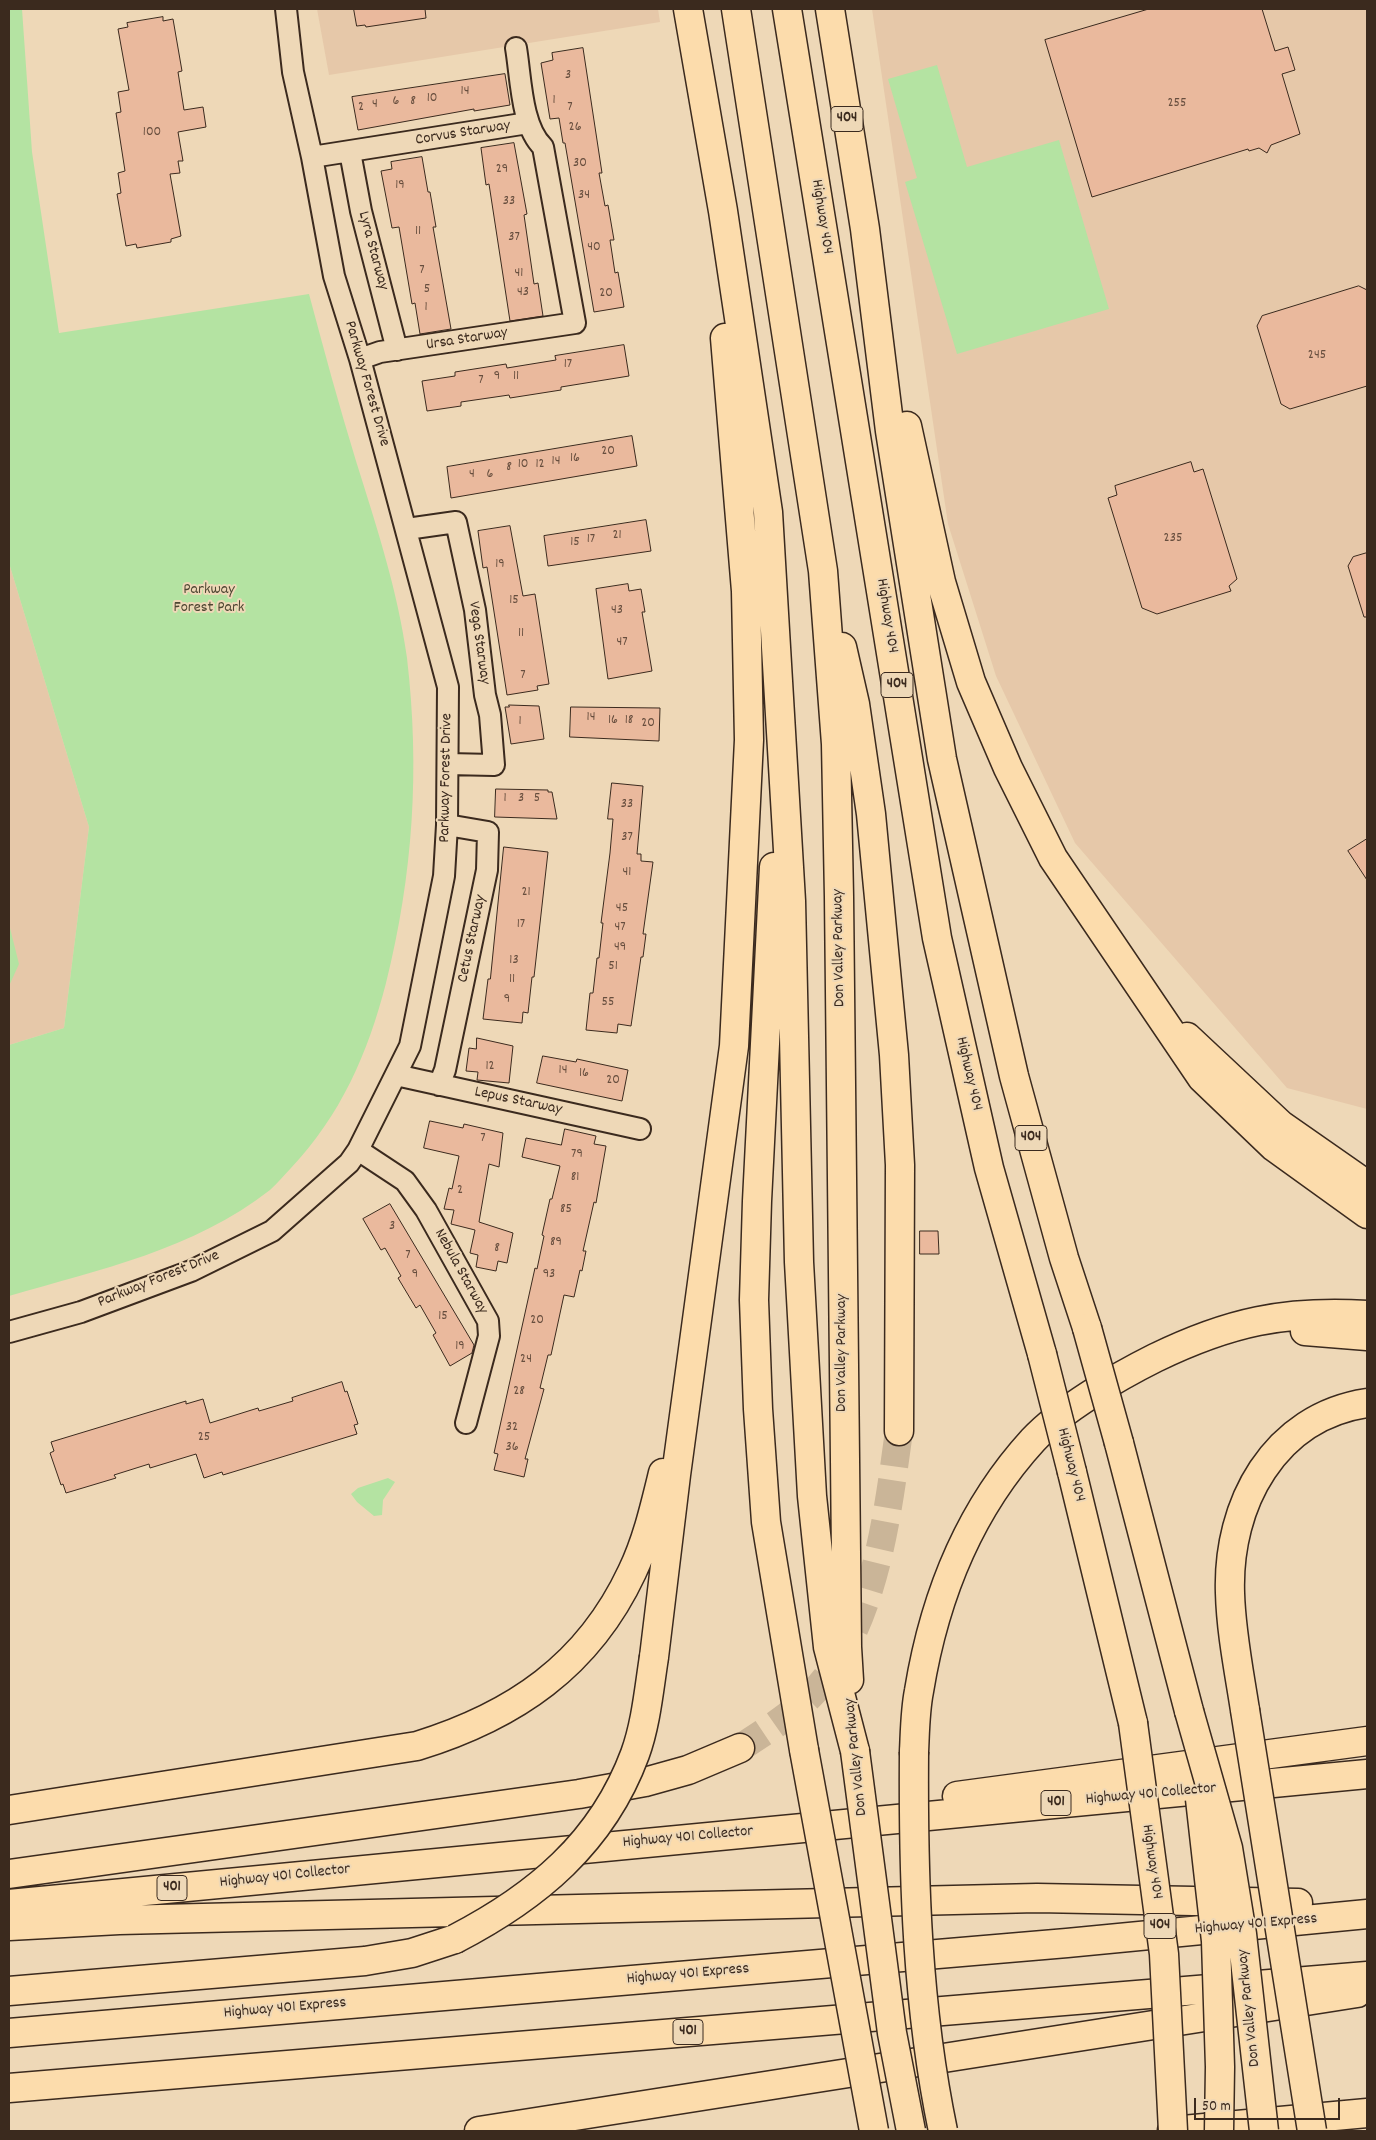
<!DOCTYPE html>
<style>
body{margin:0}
#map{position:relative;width:1376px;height:2140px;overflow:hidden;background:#eed8b7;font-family:Dekko,sans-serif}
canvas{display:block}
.frame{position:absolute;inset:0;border:10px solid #3b2a1e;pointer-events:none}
.scale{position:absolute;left:1194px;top:2098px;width:146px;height:22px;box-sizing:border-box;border:2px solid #3b2a1e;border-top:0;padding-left:6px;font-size:15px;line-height:18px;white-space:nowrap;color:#3b2a1e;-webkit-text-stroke:4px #eed8b7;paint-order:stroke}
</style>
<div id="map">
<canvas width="1376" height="2140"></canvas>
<div class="frame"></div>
<div class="scale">50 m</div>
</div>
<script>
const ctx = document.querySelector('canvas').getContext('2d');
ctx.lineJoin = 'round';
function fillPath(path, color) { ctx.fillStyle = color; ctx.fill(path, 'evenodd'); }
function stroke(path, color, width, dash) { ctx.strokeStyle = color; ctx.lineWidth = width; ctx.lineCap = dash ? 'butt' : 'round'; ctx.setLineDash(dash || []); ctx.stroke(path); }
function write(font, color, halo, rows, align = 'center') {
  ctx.font = font + ' Dekko,sans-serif'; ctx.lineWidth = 4; ctx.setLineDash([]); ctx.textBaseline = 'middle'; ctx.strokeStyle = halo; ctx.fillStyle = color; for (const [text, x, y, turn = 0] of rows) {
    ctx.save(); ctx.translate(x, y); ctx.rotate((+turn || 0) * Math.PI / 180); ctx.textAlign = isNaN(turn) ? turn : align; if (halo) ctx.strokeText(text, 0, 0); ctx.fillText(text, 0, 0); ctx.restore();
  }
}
const built = new Path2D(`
 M317,9H658L660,22L329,75Z
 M872,9H1367V1109L1287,1088L1075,843L996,676L948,524Z
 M9,563L89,827L64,1028L9,1045Z`);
const green = new Path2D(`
 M9,9H22L32,152L59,333L309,294C324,350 339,406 356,461C376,525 398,591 407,658C420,770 413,874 386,983C368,1053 341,1115 291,1168C284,1175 278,1183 270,1190C193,1250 101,1269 9,1296V1045L64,1028L89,827L9,563Z
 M937,65L967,167L1059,140L1109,309L957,354L905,182L917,178L888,79Z
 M9,924L19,964L9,986Z
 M388,1478L395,1482L383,1500L382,1515L374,1516L357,1502L351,1494L358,1488Z`);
const building = new Path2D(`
 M354,9H425L426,18L366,27L365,25L357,26Z
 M1149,9H1262L1275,51L1288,47L1295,70L1282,74L1300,134L1271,145L1267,153L1259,148L1249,151L1248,149L1092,197L1045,40Z
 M163,17V21L173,19L182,71L178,72L184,110L203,107L206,127L178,132L183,161H178L180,173L170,174L181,236L171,239V242L137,248L136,244L126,246L117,194L121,193L118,173L125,171L116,113L121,112L118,92L129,90L118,29L128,27L127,23Z
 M583,48L602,173H599L605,206L608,205L614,240H610L615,273L618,272L624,307L594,312L565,143H563L559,118L550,119L541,63L553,60L552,53Z
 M505,74L510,105L474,111V109L358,130L352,97Z
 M514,143L527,214L524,215L534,284L538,283L543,316L510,321L489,184L486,185L481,148Z
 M422,157L428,192H430L436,227H433L451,329L420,334L415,303L412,304L399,227L392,228L381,171L392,169L391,162Z
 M1359,286L1367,290V386L1290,409L1281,404L1257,326L1262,316Z
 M624,345L629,376L561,387V390L510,398L509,395L461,402V406L427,411L422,381L455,376V372L506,364L507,368L556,360L555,356Z
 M632,436L637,466L451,498L447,467Z
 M1191,462L1194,472L1203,469L1237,579L1229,586L1231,591L1157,614L1142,608L1108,498L1117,495L1115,486Z
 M646,520L651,551L548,566L544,536Z
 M510,526L523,596L535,594L549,684L537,686L538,690L507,695L487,567L483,568L478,531Z
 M1367,553V617H1364L1348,566L1353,557Z
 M628,584L629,591L641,589L645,612H642L652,671L608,679L596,589Z
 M509,705L539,706L544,739L511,744L505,707H509Z
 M571,707L660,708L659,741L570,737Z
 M612,783L643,786L637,854H641V861L653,862L643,934H646L643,957H641L631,1026L618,1024L617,1033L586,1030L590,993H593L597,958H599L603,923H601L610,853L613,819H608Z
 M496,789L548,790V792H552L557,819L495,817Z
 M1367,839V880L1348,851Z
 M504,847L548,852L534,977H532L528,1013L523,1012L522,1023L483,1019L488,979H490Z
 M477,1038L513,1046L509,1083L477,1080L478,1072L466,1071L469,1048L476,1049Z
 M543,1056L576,1062L577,1059L628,1070L622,1101L537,1083Z
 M430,1121L463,1128L464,1124L503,1133L499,1167L489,1164L479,1222L513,1233L507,1263L498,1261L496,1271L476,1267L478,1255L470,1253L475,1230L451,1224L454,1210L444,1209L449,1188L452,1189L459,1156L424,1148Z
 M565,1129L596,1136L594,1144L606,1146L596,1203L594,1202L583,1251H586L582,1271L580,1270L574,1297L564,1295L551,1355H548L540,1388L544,1389L525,1459H528L524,1477L494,1470L498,1454L494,1453L535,1268L537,1269L544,1236L542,1235L550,1199H552L560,1166L522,1157L526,1138L561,1145Z
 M390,1204L474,1345L472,1353L450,1366L433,1335L436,1333L420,1305L416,1308L398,1278L401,1276L385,1248L381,1250L363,1219Z
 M920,1231H938L939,1254H920Z
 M342,1382L345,1392L347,1391L358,1424L354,1425L357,1434L223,1475L222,1472L204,1478L196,1454L150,1468L149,1464L114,1475L116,1478L66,1493L63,1484L61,1485L50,1453L54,1451L51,1442L186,1401V1404L203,1399L210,1423L258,1408L259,1411L293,1401L292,1398Z`);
const highwayTunnel = new Path2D(`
 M740,1748C763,1733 787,1718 807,1699C874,1635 887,1518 899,1431`);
const street = new Path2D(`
 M350,152L361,211L397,350
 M312,157L528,123
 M360,359L380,352L575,323L543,147C521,126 521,77 516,48
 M407,529L456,522L475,610L485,695L490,715L494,765L448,764
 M396,1075L640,1129
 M439,1085L445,1070L487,870L488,832L447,825
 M358,1150L405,1181L426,1210L488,1321L489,1336L466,1423
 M9,1332L81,1312L191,1271L272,1231L349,1163L358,1150L410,1046L444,876L447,825L448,687L360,359L334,276L312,157L293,72L286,9`);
const highway = new Path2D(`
 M688,9L723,211L768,512L791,901L799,1262L812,1496L828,1647L855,1751
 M736,9L823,571L836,744L839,897L847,1647L849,1680
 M787,9L937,938L989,1168L1042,1354
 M830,9L865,229L890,431L942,759L1014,1076L1064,1258L1087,1328
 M907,426L941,582L971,682L1008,768L1053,858L1202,1078L1274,1147L1367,1214
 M842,647L855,704L871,814L894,1055L900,1165L899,1431
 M774,867L757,1201L754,1300L758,1409L766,1522L804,1750
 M1187,1037L1281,1125L1367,1185
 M1305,1331L1367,1336
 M1119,1443L1189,1711
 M1072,1472L1133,1723
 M654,1657L676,1475L734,1046L749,740L746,591L725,338
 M1245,1710C1239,1671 1231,1632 1230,1593C1227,1504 1274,1417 1367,1403
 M914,1752C915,1732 915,1711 919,1691C934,1599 969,1510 1033,1440C1062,1409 1117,1377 1155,1358C1229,1322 1285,1310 1367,1315
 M957,1796L1367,1741
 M9,1810L417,1746C514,1716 588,1666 632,1572C647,1541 655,1506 663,1473
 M9,1874L579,1794L645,1782L688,1770L740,1748
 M9,1904L1367,1774
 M9,1926L119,1920L1037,1898L1298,1903
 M9,1991L365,1961L412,1953L455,1939
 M9,2033L1067,1943L1367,1914
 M9,2088L1367,1976
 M479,2131L1357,1993
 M1172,2131L1367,2113`);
const highwayBridge = new Path2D(`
 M1087,1328L1119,1443
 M1042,1354L1072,1472
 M1245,1710L1312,2131
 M1189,1711L1228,1848L1242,1934L1264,2131
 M1133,1723L1164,1954L1173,2131
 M804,1750L874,2131
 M855,1751L892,2033L911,2131
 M914,1752C913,1880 917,2006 943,2131
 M1200,1799L1216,1941L1220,2067L1219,2131
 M455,1939C536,1897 602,1843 635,1754C646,1724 649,1689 654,1657`);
const numberNames = [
 ["3",568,76],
 ["14",465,92],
 ["10",432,99],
 ["1",554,101],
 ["6",396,102],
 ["8",413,102],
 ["255",1177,104],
 ["4",375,105],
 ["2",361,108],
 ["7",570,108],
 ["26",575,128],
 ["100",152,133],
 ["30",580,164],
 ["29",502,170],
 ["19",400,186],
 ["34",584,196],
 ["33",509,202],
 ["11",418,232],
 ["37",514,238],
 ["40",594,248],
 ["7",422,271],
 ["41",519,274],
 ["5",427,290],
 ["43",523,293],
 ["20",606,294],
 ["1",426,308],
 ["245",1317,356],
 ["17",568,365],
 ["9",497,377],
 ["11",516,377],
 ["7",481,381],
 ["20",608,452],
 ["16",575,459],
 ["14",556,462],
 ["10",523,465],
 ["12",540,465],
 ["8",509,468],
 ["4",472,475],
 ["6",490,475],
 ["21",617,536],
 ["235",1173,539],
 ["17",591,540],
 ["15",575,543],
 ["19",500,565],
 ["15",514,601],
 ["43",617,611],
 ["11",521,634],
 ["47",622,643],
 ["7",523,676],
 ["14",591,718],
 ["16",613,721],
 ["18",629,721],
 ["1",520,722],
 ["20",648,724],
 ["1",505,799],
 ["3",521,799],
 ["5",537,799],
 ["33",627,805],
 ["37",627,838],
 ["41",627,873],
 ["21",526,893],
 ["45",622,909],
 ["17",521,925],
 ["47",620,928],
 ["49",620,948],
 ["13",514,961],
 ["51",613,967],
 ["11",512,980],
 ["9",507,1000],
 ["55",608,1003],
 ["12",490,1067],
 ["14",563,1071],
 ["16",584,1074],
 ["20",613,1081],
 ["7",483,1139],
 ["79",577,1155],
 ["81",575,1178],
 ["2",460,1191],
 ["85",566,1210],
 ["3",392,1227],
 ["89",556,1243],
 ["8",497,1249],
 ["7",408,1256],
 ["9",415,1275],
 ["93",549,1275],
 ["15",443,1317],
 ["20",537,1321],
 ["19",460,1347],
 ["24",526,1360],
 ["28",519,1392],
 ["32",512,1428],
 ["25",204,1438],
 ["36",512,1448]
];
const shields = [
 [847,119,32],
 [897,685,32],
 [1031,1138,32],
 [1056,1803,30],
 [172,1888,30],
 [1160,1926,32],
 [688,2032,30]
];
const shieldNames = [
 ["404",847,119],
 ["404",897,685],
 ["404",1031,1138],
 ["401",1056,1803],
 ["401",172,1888],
 ["404",1160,1926],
 ["401",688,2032]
];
const streetNames = [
 ["Corvus Starway",463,134,-9],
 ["Highway 404",821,217,81],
 ["Lyra Starway",372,251,75],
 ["Ursa Starway",467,340,-9],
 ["Parkway Forest Drive",366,384,74],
 ["Highway 404",886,616,81],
 ["Vega Starway",478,643,82],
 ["Parkway Forest Drive",447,778,-89],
 ["Cetus Starway",473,939,-78],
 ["Don Valley Parkway",840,948,-91],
 ["Highway 404",968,1074,77],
 ["Lepus Starway",518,1102,12],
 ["Nebula Starway",460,1272,61],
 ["Parkway Forest Drive",159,1280,-22],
 ["Don Valley Parkway",843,1353,-90],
 ["Highway 404",1070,1465,76],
 ["Don Valley Parkway",857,1757,-96],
 ["Highway 401 Collector",1151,1795,-5],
 ["Highway 401 Collector",688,1838,-5],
 ["Highway 404",1151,1862,82],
 ["Highway 401 Collector",285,1877,-6],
 ["Highway 401 Express",1256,1925,-5],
 ["Highway 401 Express",688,1975,-5],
 ["Don Valley Parkway",1250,2008,-96],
 ["Highway 401 Express",285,2009,-5]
];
const parkNames = [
 ["Parkway",209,591],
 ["Forest Park",209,609]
];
fillPath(built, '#e6c8a9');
fillPath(green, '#b4e3a2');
fillPath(building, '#eab99d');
stroke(building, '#3b2a1e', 1);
stroke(highwayTunnel, '#cab598', 28, [28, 14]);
stroke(street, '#3b2a1e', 24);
stroke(highway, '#3b2a1e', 31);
stroke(street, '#eed8b7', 20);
stroke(highway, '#fcdcac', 28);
stroke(highwayBridge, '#3b2a1e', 31, []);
stroke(highwayBridge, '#fcdcac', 28);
write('14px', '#674e3e', null, numberNames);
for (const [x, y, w] of shields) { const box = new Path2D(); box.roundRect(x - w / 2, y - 12.5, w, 25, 4); ctx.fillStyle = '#eed8b7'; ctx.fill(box); stroke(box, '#3b2a1e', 1); }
write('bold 15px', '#3b2a1e', null, shieldNames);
write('16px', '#3b2a1e', '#eed8b7', streetNames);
write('16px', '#4d4632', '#eed8b7', parkNames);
</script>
